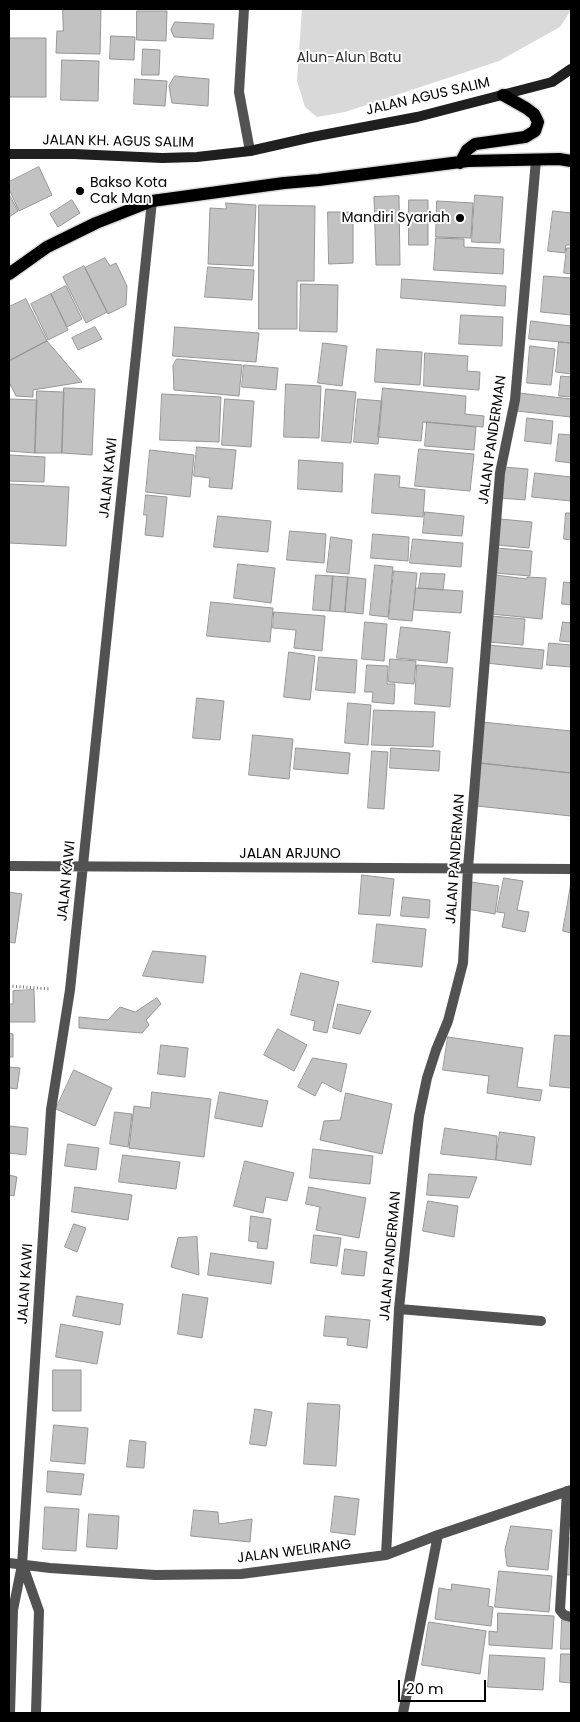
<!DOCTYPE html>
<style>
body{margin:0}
#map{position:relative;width:580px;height:1722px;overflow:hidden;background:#fff;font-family:Poppins,sans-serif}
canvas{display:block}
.frame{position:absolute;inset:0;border:10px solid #000;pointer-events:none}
.scale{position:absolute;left:398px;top:1680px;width:88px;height:22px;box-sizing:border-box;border:2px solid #000;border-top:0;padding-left:6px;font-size:15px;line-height:18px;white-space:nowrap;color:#000;-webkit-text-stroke:4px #fff;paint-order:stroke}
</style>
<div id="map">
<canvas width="580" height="1722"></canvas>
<div class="frame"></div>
<div class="scale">20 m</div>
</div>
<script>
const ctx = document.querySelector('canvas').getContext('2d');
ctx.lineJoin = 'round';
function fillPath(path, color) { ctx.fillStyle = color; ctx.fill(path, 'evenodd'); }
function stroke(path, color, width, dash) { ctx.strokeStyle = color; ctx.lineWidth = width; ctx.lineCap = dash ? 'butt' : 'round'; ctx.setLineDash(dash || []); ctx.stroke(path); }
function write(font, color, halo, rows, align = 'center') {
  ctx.font = font + ' Poppins,sans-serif'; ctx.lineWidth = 4; ctx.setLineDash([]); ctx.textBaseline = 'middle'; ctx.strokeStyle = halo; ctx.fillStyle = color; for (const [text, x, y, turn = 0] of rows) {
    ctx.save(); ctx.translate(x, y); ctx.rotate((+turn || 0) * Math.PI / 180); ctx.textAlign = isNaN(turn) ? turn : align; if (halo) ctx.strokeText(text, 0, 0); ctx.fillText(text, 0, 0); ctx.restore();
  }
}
const green = new Path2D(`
 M302,9H571V10L560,27L499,61L345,112L317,117L305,107L297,81Z`);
const building = new Path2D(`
 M63,9H101L100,54L56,53L57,31H63Z
 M137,11H167L166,41L137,40Z
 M175,22L214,24L213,39L174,37L171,30Z
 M111,36L135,37L134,60L110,59Z
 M9,38H46V97H9Z
 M143,49L160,50L159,75H142Z
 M62,60L99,61L98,101L61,100Z
 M175,76L209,79L208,106L172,103L169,86Z
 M135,79L167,81L165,106L134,104Z
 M39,167L52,195L19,211L9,189V182Z
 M9,194L18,211L9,217Z
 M475,195L503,197L500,243L472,242Z
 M399,196L400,265H376L374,197Z
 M72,200L80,213L58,227L50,214Z
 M409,200H428V245H409Z
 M437,201L473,203L471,238L436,237Z
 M226,203L256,205L253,266L208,264L210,208L226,209Z
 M259,205L315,206L314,281H297V329H259Z
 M553,211L571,213V245H566L565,253L548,251Z
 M328,212H353V263L329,264Z
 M436,238L464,239V247L504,249L503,274L434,270Z
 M567,248H571V274L564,273Z
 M105,258L110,266L116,263L127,286L126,305L108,314L85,268Z
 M84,266L107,312L86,323L63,277Z
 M208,267L254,270L252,300L205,297Z
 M544,276L571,278V315L541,312Z
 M402,279L506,286L505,306L401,298Z
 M301,284L338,285L337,332L300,331Z
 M66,286L82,319L67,327L51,294Z
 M51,294L68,330L48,340L31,304Z
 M26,299L47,341L9,361V307Z
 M461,315L503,317L502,346L459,344Z
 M531,321L571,326V343L529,339Z
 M95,327L102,339L78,350L72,338Z
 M175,327L259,333L256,362L173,356Z
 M47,341L82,382L33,390V397L16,396L9,382V361Z
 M559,342L571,343V374L556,372Z
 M323,343L347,346L342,386L318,383Z
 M530,346L555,349L551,385L527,383Z
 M377,349L422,352L420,385L375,382Z
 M425,353L468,356L467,371L480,372L479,390L424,386Z
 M177,359L242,365L239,396L174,390L173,366Z
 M244,365L278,368L276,390L242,387Z
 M561,376L571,377V397L559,396Z
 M286,384L321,386L319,438L284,437Z
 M64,388L95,389L92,455L62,453Z
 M383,388L466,396L465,414L484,416L483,427L423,422L421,441L378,437Z
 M326,389L356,392L351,443L322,441Z
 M37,391L64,392L62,453H35Z
 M519,393L571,399V417L517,411Z
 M162,394L221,397L219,442L160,440Z
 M10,399L37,400L35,453L9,451Z
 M225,399L254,401L251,447L222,445Z
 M358,399L382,401L378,444L354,442Z
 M527,418L553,421L551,444L525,441Z
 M427,422L476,427L474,450L425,446Z
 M559,434L571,435V463L556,461Z
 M197,447L236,450L232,489L209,487L210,478L194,476Z
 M419,449L474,454L470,491L415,486Z
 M150,450L194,455L190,497L146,492Z
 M9,455L45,457L44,482L9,481Z
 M299,460L343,463L342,492L298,489Z
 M503,467L528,469L525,500L500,498Z
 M535,473L571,477V501L532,497Z
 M375,474L400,476L399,487L425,490L423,517L372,513Z
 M9,484L69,487L66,546L9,543Z
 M146,495L167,497L163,537L145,535L147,515H144Z
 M425,512L464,516L462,536L423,533Z
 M566,513H571V540L564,539Z
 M218,516L271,521L268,552L214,547Z
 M500,519L532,522L529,548L497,545Z
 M290,531L326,534L324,563L287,560Z
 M373,534L409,537L408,561L371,558Z
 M331,537L352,540L349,574L327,572Z
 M413,539L463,543L461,567L410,563Z
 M497,548L532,551L530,576L495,573Z
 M238,564L275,568L271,603L234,598Z
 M375,565L393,567L388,617L370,615Z
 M394,571L417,573L412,621L389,619Z
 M421,573L445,574L443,590L419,588Z
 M316,575L333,576L330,611L313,610Z
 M495,575L527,579V577L546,578L542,619L491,614Z
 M333,576L348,577L345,612L330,611Z
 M348,577L366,579L363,614L345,612Z
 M564,582L571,583V605L562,604Z
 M416,588L463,591L461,613L414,610Z
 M211,602L273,608L270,642L207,636Z
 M274,612L325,616L322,651L294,648L296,630L273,628Z
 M491,616L525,619L523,645L489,642Z
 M365,622L387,624L384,661L362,659Z
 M563,622L571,623V642L560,641Z
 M401,627L450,632L447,663L397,658Z
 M549,643L571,645V667L547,665Z
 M488,645L544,650L542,669L486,663Z
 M289,652L315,656L310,700L284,697Z
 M319,657L357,660L355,693L316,690Z
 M390,659L416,661L414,684L389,682Z
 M367,665L388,666L387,684H395L394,704L372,702L373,692H365Z
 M417,665L453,668L450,707L415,704Z
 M197,698L224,701L220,740L193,738Z
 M348,703L371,705L368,745L345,743Z
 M374,710L435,712L433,747L372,745Z
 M482,722L571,731V773L478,763Z
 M253,735L293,739L289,779L249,775Z
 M296,748L350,753L348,774L294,769Z
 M391,748L440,751L439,771L390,768Z
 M372,751L388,752L384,809L368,808Z
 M481,763L571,773V816L477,806Z
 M362,875L394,879L390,916L359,914Z
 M504,878L523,881L517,910L529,912L525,932L502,927L505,913L497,912Z
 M471,882L499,886L495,914L467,909Z
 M571,883V933L563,931Z
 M9,892L22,894L15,943L9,942Z
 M403,897L430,900L429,918L401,916Z
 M377,924L426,929L422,967L373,962Z
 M153,951L206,956L203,983L143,976Z
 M301,973L339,982L327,1033L313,1030L315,1021L291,1015Z
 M34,990L35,1022H9V1004H13V991Z
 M157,998L161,1004L146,1020L149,1025L142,1033L79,1028V1017L108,1020L120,1007L135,1012Z
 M338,1004L371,1011L360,1034L333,1028Z
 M278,1029L307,1045L294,1071L264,1055Z
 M9,1033L13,1034V1057H9Z
 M555,1035L571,1036V1088L550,1086Z
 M448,1037L523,1048L517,1087L542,1090L540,1101L487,1093L489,1076L443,1070Z
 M161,1045L188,1048L185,1077L158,1074Z
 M313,1058L347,1064L341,1092L322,1082L315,1096L298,1087Z
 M9,1067L20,1068L17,1089L9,1088Z
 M74,1070L112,1088L95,1126L56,1109Z
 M152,1092L211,1099L204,1157L129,1148L134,1106L150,1108Z
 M220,1092L268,1101L262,1127L215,1118Z
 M346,1093L392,1104L382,1154L320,1140L324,1121L340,1120Z
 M115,1112L132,1114L128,1147L110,1144Z
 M9,1126L28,1128L26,1155L9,1153Z
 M445,1128L497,1136L496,1160L441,1154Z
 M500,1132L535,1137L531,1165L496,1160Z
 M68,1144L99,1148L96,1170L65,1166Z
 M313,1149L373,1156L370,1184L310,1178Z
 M123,1155L180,1162L176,1189L119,1182Z
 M245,1161L294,1173L287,1201L266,1197L263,1213L234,1206Z
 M429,1174L477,1177L469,1198L427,1195Z
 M9,1175L17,1177L14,1196L9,1195Z
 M75,1187L132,1195L128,1220L72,1212Z
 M309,1187L366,1198L359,1238L316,1230L320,1207L306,1204Z
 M428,1201L458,1206L454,1237L423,1231Z
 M251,1216L271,1219L267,1249L257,1248L258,1242L249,1241Z
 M74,1224L86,1228L77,1252L65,1247Z
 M314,1235L341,1238L337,1266L311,1263Z
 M197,1237L199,1275L171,1267L178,1238Z
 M345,1249L367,1252L364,1276L342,1274Z
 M211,1253L274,1262L271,1284L208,1275Z
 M183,1294L208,1298L202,1338L178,1334Z
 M77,1296L123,1304L120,1325L73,1316Z
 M326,1316L370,1320L367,1348L347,1345L348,1338L324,1336Z
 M61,1324L103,1332L97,1364L56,1357Z
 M53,1370H81V1411H53Z
 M308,1403L340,1405L336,1466L304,1464Z
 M255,1409L272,1412L266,1446L250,1444Z
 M54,1425L88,1428L85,1464L51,1461Z
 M130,1440L146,1442L144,1468L127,1467Z
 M48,1471L84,1474L81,1495L47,1492Z
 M335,1496L359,1499L355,1535L331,1532Z
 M45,1507L79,1509L76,1551L43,1549Z
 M194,1510L218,1512L219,1524L252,1519L250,1542L191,1536Z
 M89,1514L119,1516L117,1549L87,1547Z
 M511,1526L552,1530L548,1570L507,1566L505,1550Z
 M569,1538H571V1575H566Z
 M499,1571L552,1576L549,1612L495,1607Z
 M452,1584L490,1589L488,1606L493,1607L491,1626L435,1619L439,1588L451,1590Z
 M498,1613L554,1616L552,1649L489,1645V1631L497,1632Z
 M562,1620L571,1621V1649H561Z
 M429,1622L486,1631L480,1674L422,1665Z
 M561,1654H571V1683L560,1682Z
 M490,1655L545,1658L543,1690L488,1687Z`);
const path = new Path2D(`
 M9,986L50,989`);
const street = new Path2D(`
 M244,9L239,92L250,151
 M9,866L571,869
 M399,1309L541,1321
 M567,1491L560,1610L564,1615L571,1617
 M386,1555L399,1309L415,1150L419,1116L427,1078L436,1050L448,1021L463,963L468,868L500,473L515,400L536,160
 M9,1563L50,1568L155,1575L241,1574L386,1555L438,1535L571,1490
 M23,1566L39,1611L36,1713
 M10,1713L13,1610L22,1565L51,1110L70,990L152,201
 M403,1713L438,1535`);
const secondary = new Path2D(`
 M9,154H74L162,158L197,157L250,151L312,137L417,117L552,82L571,69`);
const primary = new Path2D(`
 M460,163L467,150L475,144L525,137L535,131L538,122L534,114L526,108L503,95
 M9,274L47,247L96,223L152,201L284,183L319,180L468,161L559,159L571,161`);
const markers = [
 [80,191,5,"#000"],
 [460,218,5,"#000"]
];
const parkNames = [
 ["Alun-Alun Batu",349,58]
];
const streetNames = [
 ["JALAN AGUS SALIM",428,97,-13],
 ["JALAN KH. AGUS SALIM",118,142,1],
 ["JALAN PANDERMAN",493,440,-82],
 ["JALAN KAWI",109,478,-84],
 ["JALAN ARJUNO",290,854],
 ["JALAN PANDERMAN",456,859,-86],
 ["JALAN KAWI",67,881,-84],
 ["JALAN PANDERMAN",391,1256,-85],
 ["JALAN KAWI",26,1284,-86],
 ["JALAN WELIRANG",294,1552,-7]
];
const poiNames = [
 ["Bakso Kota",90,183],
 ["Cak Man",90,199],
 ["Mandiri Syariah",450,218,"right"]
];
fillPath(green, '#d9d9d9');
fillPath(building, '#c2c2c2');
stroke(building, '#969696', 1);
stroke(primary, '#dbdbdb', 15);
stroke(path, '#747474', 3, [1, 2.5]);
stroke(street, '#525252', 10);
stroke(secondary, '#1f1f1f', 10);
stroke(primary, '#000', 12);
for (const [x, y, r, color] of markers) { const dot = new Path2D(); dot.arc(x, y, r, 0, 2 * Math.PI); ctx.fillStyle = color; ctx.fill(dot); stroke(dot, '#fff', 2); }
write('14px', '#303030', '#fff', parkNames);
write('14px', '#000', '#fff', streetNames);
write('14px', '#000', '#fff', poiNames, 'left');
</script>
